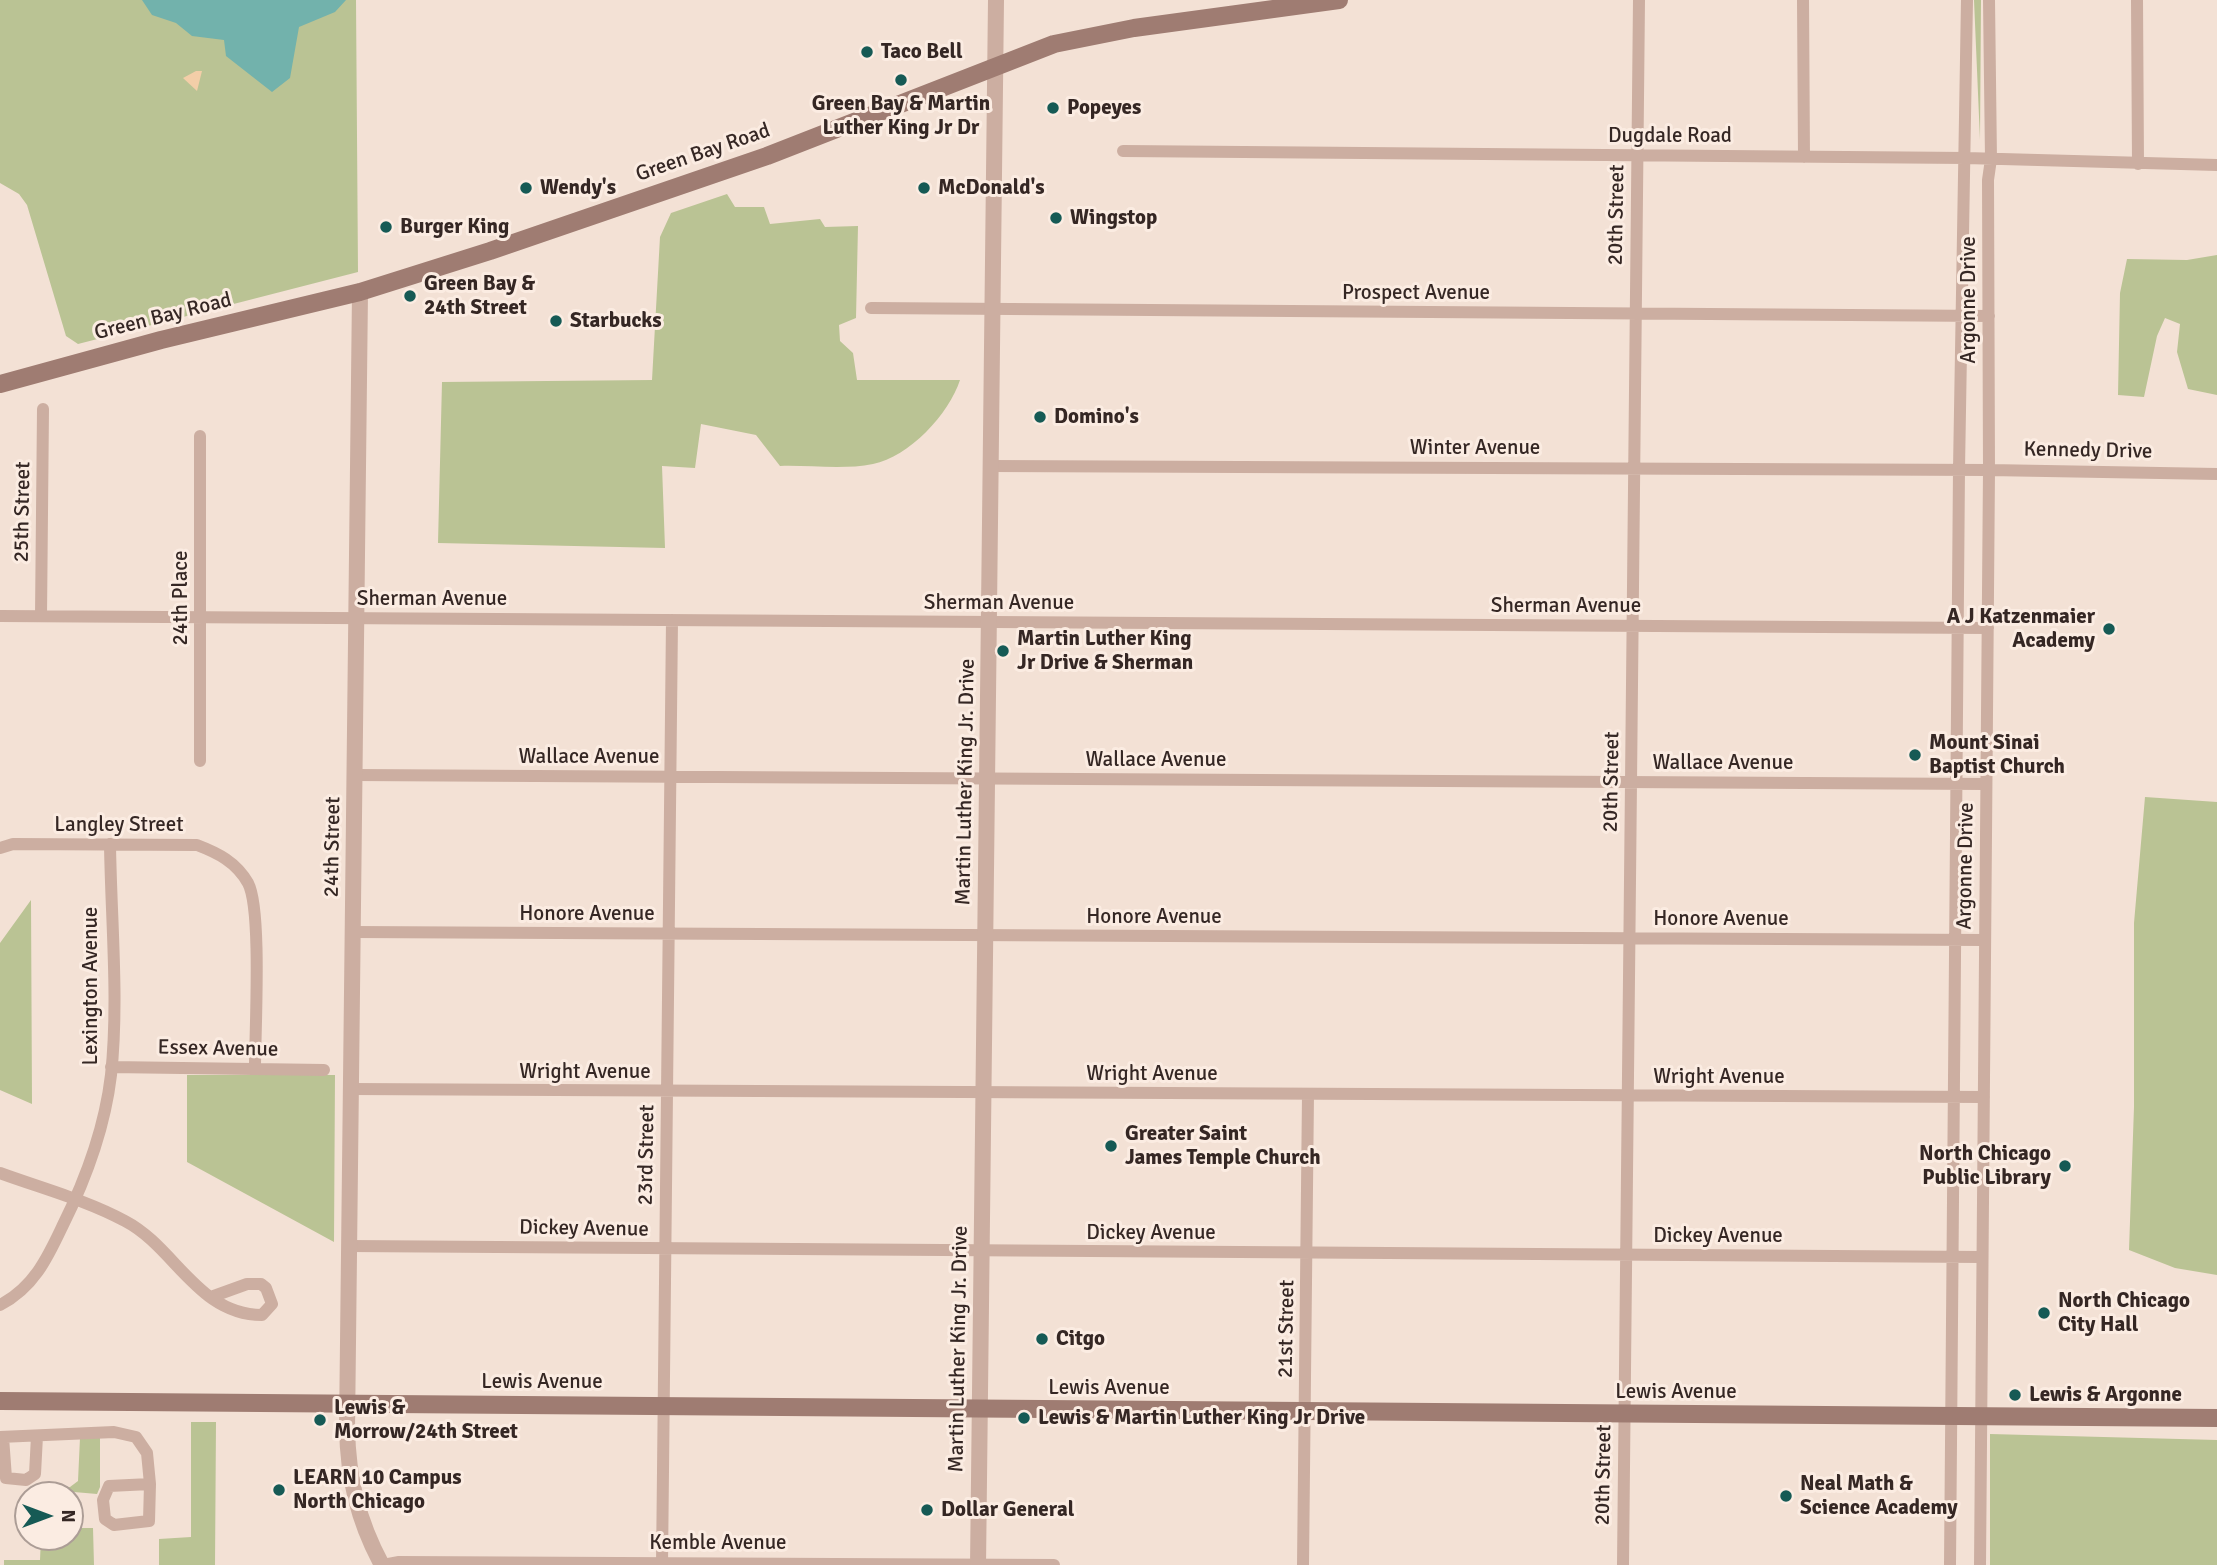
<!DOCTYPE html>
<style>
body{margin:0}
#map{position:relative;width:2217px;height:1565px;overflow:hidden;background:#f3e1d5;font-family:Signika,sans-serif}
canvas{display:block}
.north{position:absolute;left:14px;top:1481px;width:70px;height:70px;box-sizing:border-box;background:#fbece2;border:2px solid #ac9d96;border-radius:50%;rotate:90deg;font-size:19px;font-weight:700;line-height:28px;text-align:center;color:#352724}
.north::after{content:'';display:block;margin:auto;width:24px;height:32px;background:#165a55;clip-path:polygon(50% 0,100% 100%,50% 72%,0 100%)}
</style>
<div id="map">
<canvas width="2217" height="1565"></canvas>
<div class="north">N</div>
</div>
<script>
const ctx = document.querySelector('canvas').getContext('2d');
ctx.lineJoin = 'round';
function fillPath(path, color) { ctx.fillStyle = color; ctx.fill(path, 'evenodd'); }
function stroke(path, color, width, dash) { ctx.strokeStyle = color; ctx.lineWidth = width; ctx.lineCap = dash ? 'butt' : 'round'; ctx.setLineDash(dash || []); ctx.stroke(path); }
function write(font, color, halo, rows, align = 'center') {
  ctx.font = font + ' Signika,sans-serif'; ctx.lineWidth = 6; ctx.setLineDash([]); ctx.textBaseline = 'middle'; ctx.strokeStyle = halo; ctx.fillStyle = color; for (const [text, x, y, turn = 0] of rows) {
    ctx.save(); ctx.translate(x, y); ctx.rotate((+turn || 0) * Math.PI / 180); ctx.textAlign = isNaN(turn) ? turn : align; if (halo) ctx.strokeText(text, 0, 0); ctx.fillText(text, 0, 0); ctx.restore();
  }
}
const green = new Path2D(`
 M0,0H356L358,272L78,344L66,336L27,205L19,194L0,183Z
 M1974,0H1981L1980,140Z
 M727,194L735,207H764L770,224L820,219L825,227L858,226L856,318L839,325L840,341L853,353L857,380H960C949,414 909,457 873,464C844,470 809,465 780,466L756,435L701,424L695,468L662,466L665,548L438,543L442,382L652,380L660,237L671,213Z
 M2217,255V395L2188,389L2177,352L2180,324L2165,318L2157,336L2144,397L2118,395L2120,293L2127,259L2187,260Z
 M2145,797L2217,802V1275L2175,1268L2129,1250L2134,1107V923Z
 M31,900L32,1104L0,1090V943Z
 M187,1075H335L334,1242L187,1162Z
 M191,1422H216L215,1565H159V1539L191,1537Z
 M1990,1434L2217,1440V1565H1990Z
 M80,1438H100V1487L97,1494L74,1492L70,1498V1495H41V1486L70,1487L78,1481Z
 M70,1528H93L94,1565H4V1560H40L41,1537H70Z`);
const sand = new Path2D(`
 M196,71H202L197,91L183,78Z`);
const water = new Path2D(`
 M142,0H346L335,12L299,27L290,78L272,92L226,56L224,40L192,36L176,23L152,15Z`);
const minor = new Path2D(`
 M1803,0L1804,157
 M2137,0L2138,164
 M1123,151L1966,158L2217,165
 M871,308L1989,316
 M990,466L1989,470L2217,474
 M0,616L1988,628
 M41,616L43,409
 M200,761V436
 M354,775L1986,784
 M0,848L13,844L197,845C218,853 236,862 248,883C262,909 255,1031 255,1068
 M353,932L1985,940
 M111,1067L324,1070
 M351,1089L1984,1097
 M0,1173C41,1188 86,1200 125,1221C175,1247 198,1315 262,1315L272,1304L266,1288L261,1284H247L211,1297
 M349,1246L1982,1257
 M0,1305C33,1288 47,1259 62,1227C85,1181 105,1126 111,1075C119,1001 111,919 110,844
 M0,1437L114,1432L136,1437L147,1453L150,1484L109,1486L103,1500L105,1519L114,1525L149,1521L150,1484
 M3,1437L6,1478L26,1480L35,1474L37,1436
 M383,1565L399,1562L1054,1565
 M662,1565L672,620
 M1303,1565L1308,1094
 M1623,1565L1639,0
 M1950,1565L1959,469L1967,0
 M1980,1565L1989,470L1988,180L1991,159L1989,0`);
const tertiary = new Path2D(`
 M360,292L347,1428C348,1478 358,1521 382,1565
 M978,1565L996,0`);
const secondary = new Path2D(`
 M0,384L161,340L360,292L490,251L767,156L1054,44L1134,28L1339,0
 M0,1401L2217,1418`);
const markers = [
 [867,52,7,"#165a55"],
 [901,80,7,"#165a55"],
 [1053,108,7,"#165a55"],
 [526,188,7,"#165a55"],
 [924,188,7,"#165a55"],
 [1056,218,7,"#165a55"],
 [386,227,7,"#165a55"],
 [410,296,7,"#165a55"],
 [556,321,7,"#165a55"],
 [1040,417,7,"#165a55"],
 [2109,629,7,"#165a55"],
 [1003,651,7,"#165a55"],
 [1915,755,7,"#165a55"],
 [1111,1146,7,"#165a55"],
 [2065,1166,7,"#165a55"],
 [2044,1313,7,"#165a55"],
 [1042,1339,7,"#165a55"],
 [2015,1395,7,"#165a55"],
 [1024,1418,7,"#165a55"],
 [320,1420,7,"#165a55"],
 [279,1490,7,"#165a55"],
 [1786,1496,7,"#165a55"],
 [927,1510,7,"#165a55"]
];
const poiNames = [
 ["Taco Bell",881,52],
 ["Green Bay & Martin",901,104,"center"],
 ["Luther King Jr Dr",901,128,"center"],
 ["Popeyes",1067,108],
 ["Wendy's",540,188],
 ["McDonald's",938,188],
 ["Wingstop",1070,218],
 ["Burger King",400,227],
 ["Green Bay &",424,284],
 ["24th Street",424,308],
 ["Starbucks",570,321],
 ["Domino's",1054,417],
 ["A J Katzenmaier",2095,617,"right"],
 ["Academy",2095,641,"right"],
 ["Martin Luther King",1017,639],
 ["Jr Drive & Sherman",1017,663],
 ["Mount Sinai",1929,743],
 ["Baptist Church",1929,767],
 ["Greater Saint",1125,1134],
 ["James Temple Church",1125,1158],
 ["North Chicago",2051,1154,"right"],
 ["Public Library",2051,1178,"right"],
 ["North Chicago",2058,1301],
 ["City Hall",2058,1325],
 ["Citgo",1056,1339],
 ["Lewis & Argonne",2029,1395],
 ["Lewis &",334,1408],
 ["Morrow/24th Street",334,1432],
 ["Lewis & Martin Luther King Jr Drive",1038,1418],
 ["LEARN 10 Campus",293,1478],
 ["North Chicago",293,1502],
 ["Neal Math &",1800,1484],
 ["Science Academy",1800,1508],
 ["Dollar General",941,1510]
];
const streetNames = [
 ["Dugdale Road",1670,136],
 ["Green Bay Road",703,153,-19],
 ["20th Street",1617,215,-89],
 ["Prospect Avenue",1416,293],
 ["Argonne Drive",1969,300,-90],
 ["Green Bay Road",163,317,-14],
 ["Winter Avenue",1475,448],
 ["Kennedy Drive",2088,451,1],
 ["25th Street",23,512,-89],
 ["24th Place",181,598,-90],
 ["Sherman Avenue",432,599],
 ["Sherman Avenue",999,603],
 ["Sherman Avenue",1566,606],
 ["Wallace Avenue",589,757],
 ["Wallace Avenue",1156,760],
 ["Wallace Avenue",1723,763],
 ["Martin Luther King Jr. Drive",966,782,-89],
 ["20th Street",1612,782,-89],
 ["Langley Street",119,825],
 ["24th Street",333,847,-89],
 ["Argonne Drive",1966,866,-89],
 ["Honore Avenue",587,914],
 ["Honore Avenue",1154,917],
 ["Honore Avenue",1721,919],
 ["Lexington Avenue",91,986,-90],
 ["Essex Avenue",218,1049,1],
 ["Wright Avenue",585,1072],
 ["Wright Avenue",1152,1074],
 ["Wright Avenue",1719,1077],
 ["23rd Street",647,1155,-89],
 ["Dickey Avenue",584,1229,1],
 ["Dickey Avenue",1151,1233],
 ["Dickey Avenue",1718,1236],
 ["21st Street",1287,1329,-89],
 ["Martin Luther King Jr. Drive",959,1349,-89],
 ["Lewis Avenue",542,1382],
 ["Lewis Avenue",1109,1388],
 ["Lewis Avenue",1676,1392],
 ["20th Street",1604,1475,-89],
 ["Kemble Avenue",718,1543]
];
fillPath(green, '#bac394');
fillPath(sand, '#f3cea8');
fillPath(water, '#72b2ac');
stroke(minor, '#ccaea1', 12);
stroke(tertiary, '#ccaea1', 16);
stroke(secondary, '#9f7c72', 18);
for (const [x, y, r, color] of markers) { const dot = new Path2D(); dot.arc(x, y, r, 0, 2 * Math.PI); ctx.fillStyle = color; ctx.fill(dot); stroke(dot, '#fbece2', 2.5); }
write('bold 21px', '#352724', '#fbece2', poiNames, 'left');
write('21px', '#352724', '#fbece2', streetNames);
</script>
